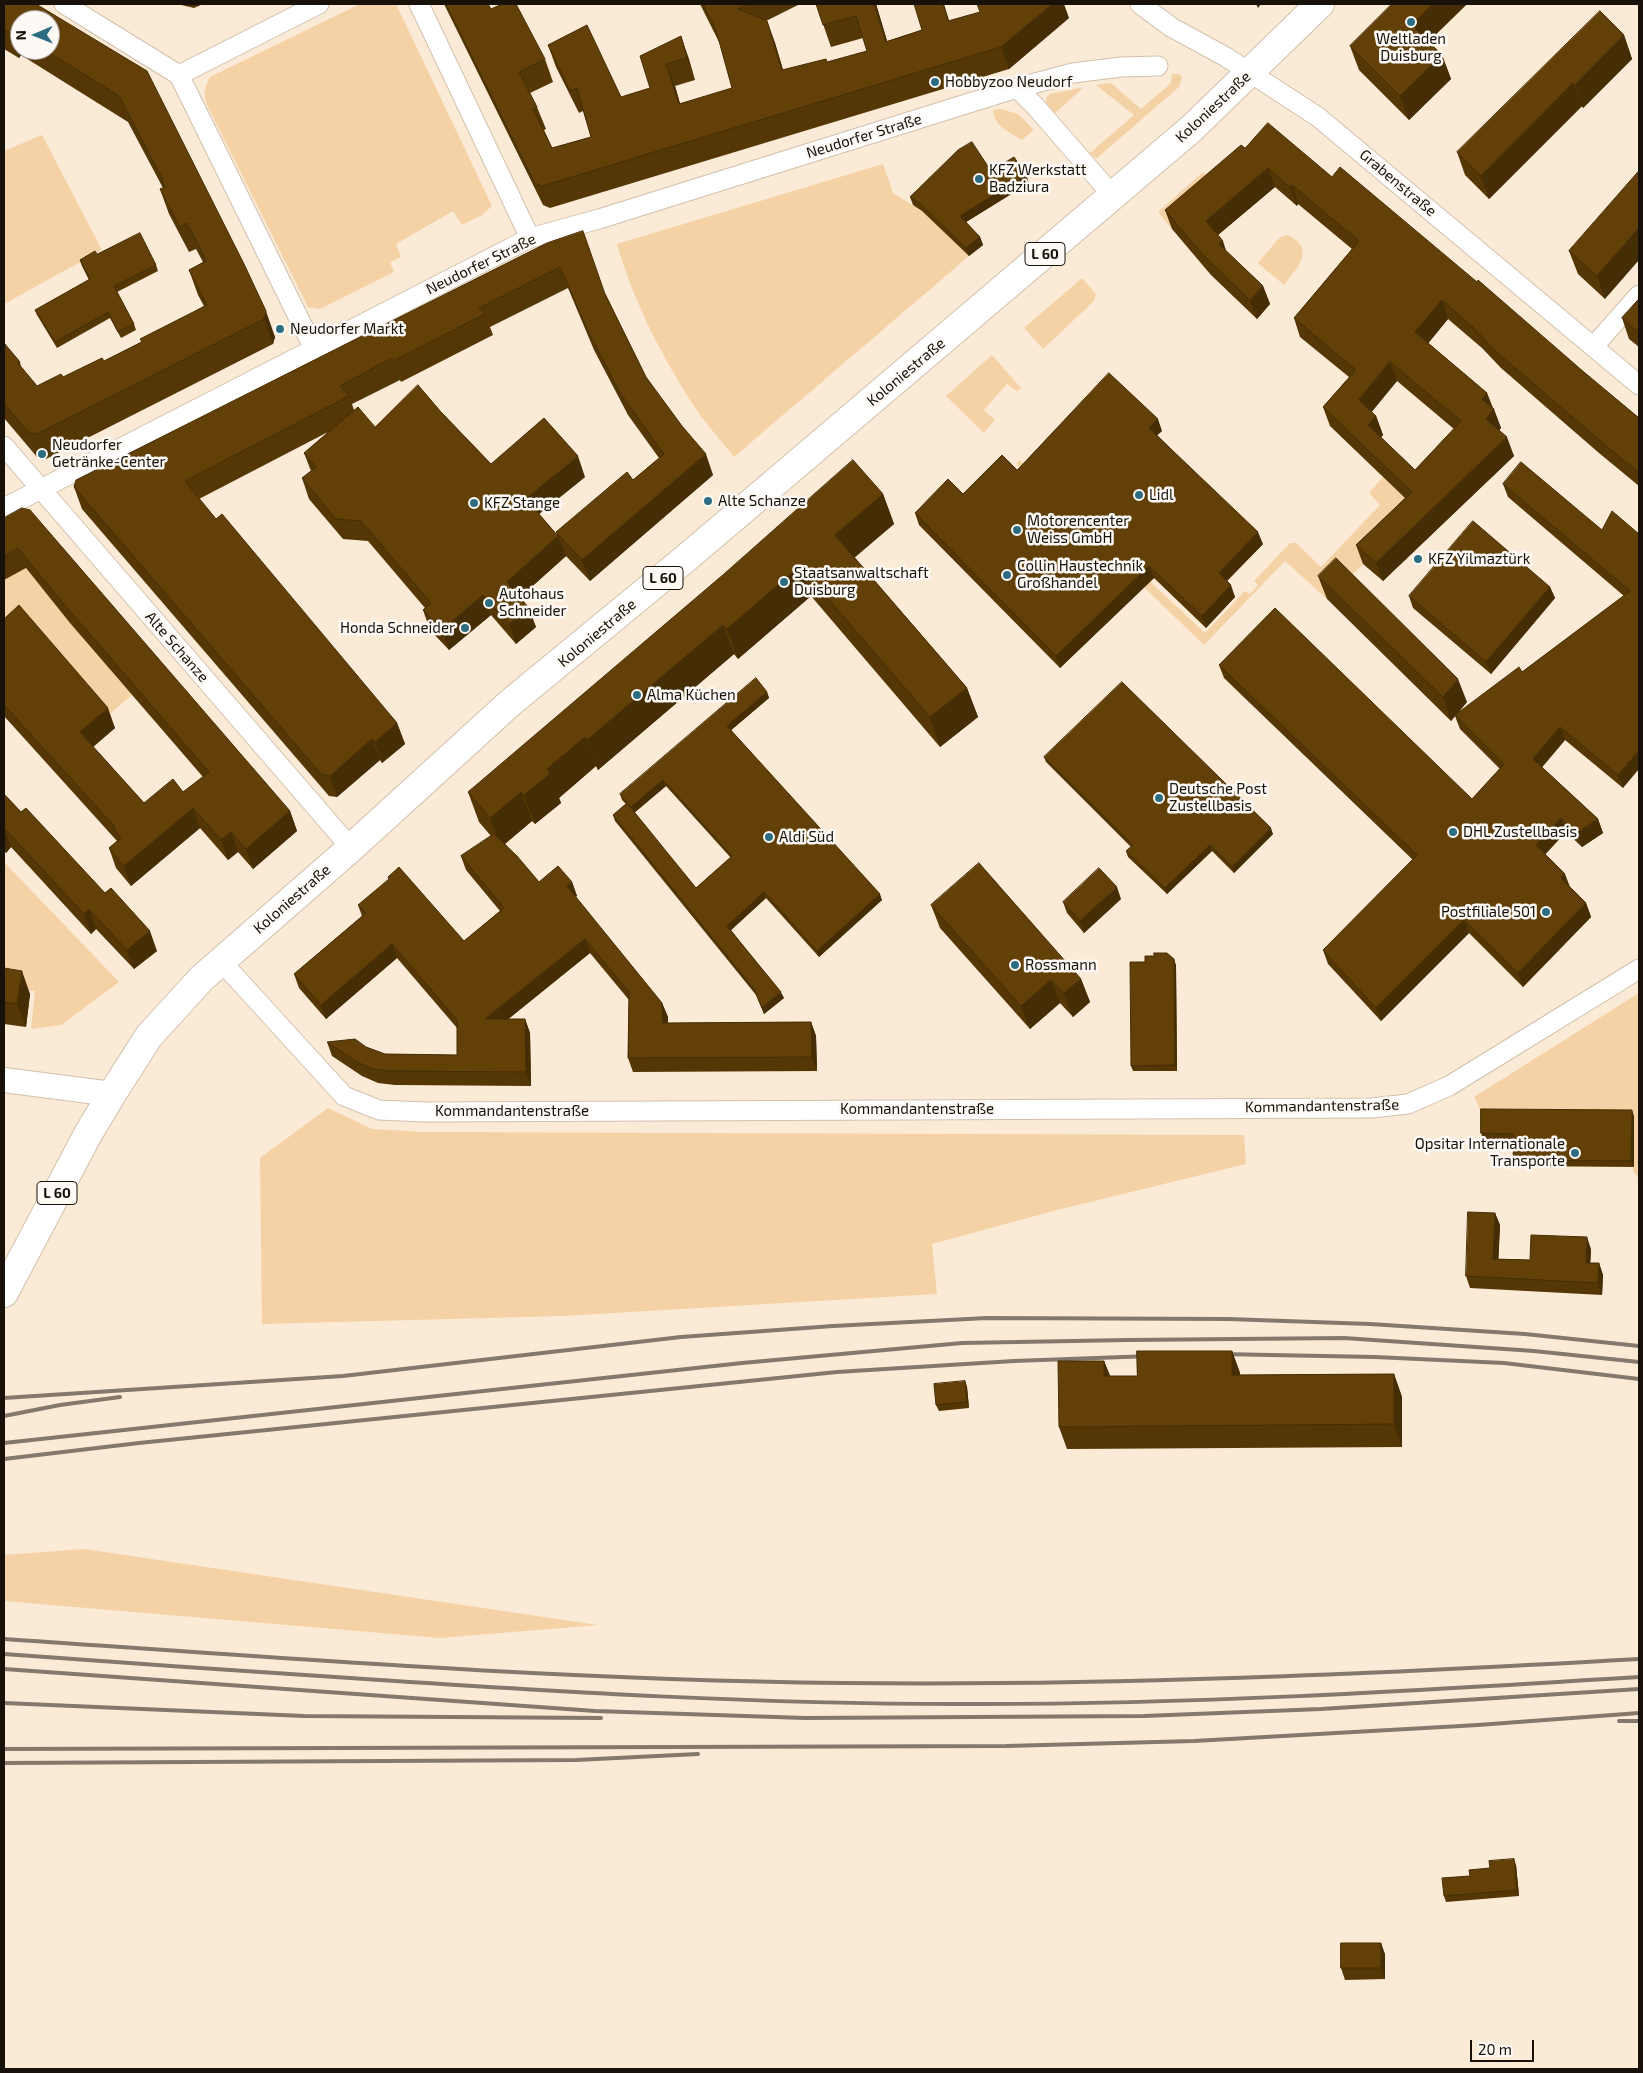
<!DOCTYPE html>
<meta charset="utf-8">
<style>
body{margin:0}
#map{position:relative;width:1643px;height:2073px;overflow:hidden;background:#fbead5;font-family:"Exo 2",sans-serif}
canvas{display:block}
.frame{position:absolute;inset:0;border:5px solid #17110a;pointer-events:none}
.north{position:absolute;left:10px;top:10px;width:50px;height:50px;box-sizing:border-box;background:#fdf9f5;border:1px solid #a19c97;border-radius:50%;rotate:269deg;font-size:14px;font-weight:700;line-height:20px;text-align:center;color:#17110a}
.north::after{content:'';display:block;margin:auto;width:18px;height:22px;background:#2d6d81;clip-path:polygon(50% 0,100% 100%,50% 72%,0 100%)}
.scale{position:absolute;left:1470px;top:2040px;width:64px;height:22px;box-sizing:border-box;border:2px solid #17110a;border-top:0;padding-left:6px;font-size:15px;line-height:18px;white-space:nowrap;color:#17110a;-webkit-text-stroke:4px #fdf9f5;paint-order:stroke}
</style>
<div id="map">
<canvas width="1643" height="2073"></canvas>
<div class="frame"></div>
<div class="north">N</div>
<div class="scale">20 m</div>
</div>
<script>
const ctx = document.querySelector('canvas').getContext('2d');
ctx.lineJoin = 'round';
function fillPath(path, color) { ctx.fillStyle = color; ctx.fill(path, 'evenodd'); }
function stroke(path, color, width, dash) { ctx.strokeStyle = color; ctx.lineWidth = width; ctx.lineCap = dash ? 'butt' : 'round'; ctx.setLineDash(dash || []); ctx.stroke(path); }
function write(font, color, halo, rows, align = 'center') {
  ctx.font = font + ' "Exo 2",sans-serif'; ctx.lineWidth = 5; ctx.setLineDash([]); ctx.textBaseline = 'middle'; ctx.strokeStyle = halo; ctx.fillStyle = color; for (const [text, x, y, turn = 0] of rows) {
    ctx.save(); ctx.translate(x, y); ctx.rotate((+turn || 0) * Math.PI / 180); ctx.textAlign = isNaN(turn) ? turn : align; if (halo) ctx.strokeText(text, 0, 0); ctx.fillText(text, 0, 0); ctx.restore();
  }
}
const green = new Path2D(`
 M360,4H396L492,206L482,215L462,225L453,211L396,244L401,257L390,262L394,272L320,309L308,307L207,105C203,93 204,88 210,77Z
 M1172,74H1180L1182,78L1179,87L1097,158L1089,154L1134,115L1096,85L1111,83L1141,109L1171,83Z
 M1084,87L1054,114L1046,105V98L1050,94Z
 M1001,109L1018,114L1034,130L1022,140C1009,132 994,126 993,110Z
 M42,135L102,250L4,304V151Z
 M883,164L893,193L922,211L969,256L734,457C720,439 704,422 692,403C660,353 633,300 617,244Z
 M1203,172L1219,189L1172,229L1158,212Z
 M1287,235C1317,248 1297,268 1284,285L1258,263L1279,238Z
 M1082,278L1096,294L1094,301L1043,349L1024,328Z
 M992,355L1021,388L1017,391L1007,384L984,410L995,420L984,433L946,396Z
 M1020,460L1205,633L1245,591L1250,594L1258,585L1254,581L1290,543H1296L1321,567L1380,505L1369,493L1383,477L1418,511L1327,599L1285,561L1204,645L1016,464Z
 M28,567L29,572L106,665L114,667L111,671L132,695L106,717L4,624V579Z
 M4,862L119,982L61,1025L31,1029L35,991L4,987Z
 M1639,993V1178L1633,1172L1634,1116L1483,1115L1474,1097Z
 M328,1108L372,1129L424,1132L1244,1135L1246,1164L1057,1210L932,1244L937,1294L563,1316L262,1324L260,1158Z
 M84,1549L598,1625L440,1638L4,1601V1555Z`);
const minor = new Path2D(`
 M64,4L179,75
 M419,4L530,238
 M1140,4L1171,27L1226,57L1318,117L1639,385
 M179,75L313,347
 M179,75L319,4
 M1017,88L1036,107L1113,196
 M1594,346L1639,295
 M4,446L351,848
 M4,508L530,238L599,219L1017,88L1073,73L1121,67L1158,66
 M220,960L344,1096L379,1110L425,1112L1372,1108L1408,1104L1449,1086L1639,969`);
const tertiary = new Path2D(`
 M4,1080L112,1094`);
const primary = new Path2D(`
 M4,1293L88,1134L112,1094L149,1036L202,978L351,848L510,703L685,559L1191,129L1320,4`);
const rail = new Path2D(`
 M1219,1354L1375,1357L1504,1363L1639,1379
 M4,1398L343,1376L681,1337L833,1326L987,1318L1228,1319L1370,1324L1525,1334L1639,1346
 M4,1416L60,1405L120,1397
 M4,1443L742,1363L962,1343L1128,1340L1344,1338L1534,1351L1639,1362
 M4,1459L139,1443L837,1372L1014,1361L1151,1356
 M4,1639C283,1658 562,1680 842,1683C1108,1686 1374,1674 1639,1659
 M4,1654C124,1663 245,1671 365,1679C562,1692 759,1704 957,1704C1185,1705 1412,1691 1639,1677
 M4,1669L595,1711L805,1718L1144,1716L1321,1709L1639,1689
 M4,1703L304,1716L601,1718
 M1619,1721H1639
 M4,1749L1006,1746L1194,1741L1478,1725L1639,1713
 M4,1763L576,1760L698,1754`);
const wall = new Path2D(`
 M4,4L147,71L275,337L273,344L46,459L37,457L4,418V343L20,362L21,367L37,386L63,377L104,361L141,342L204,306L198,295L189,270L203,262L196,249L189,252L169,214L160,189L163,188L128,122L21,55L19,58L4,49ZM20,20L50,50H20Z
 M177,4H203L194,8Z
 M444,4H488L491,9L545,59L553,82L530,93L537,107L546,129L544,130L552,148L591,137L583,111L579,113L556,67L548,45L621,97L650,88L681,36L695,80L675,86L680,104L732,88L720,44L700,4H800L766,21H767L775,43L783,70L828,62L867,51L863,38L831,47L816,4H876L887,41L922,30L949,21L1069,18L1009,69L550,208L543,205Z
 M1390,4H1467L1428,42L1442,55L1451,79L1409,120L1359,70L1350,46L1391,6Z
 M1624,35L1632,59L1583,108L1582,106L1489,199L1465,175L1457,152Z
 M1245,148L1332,177L1585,373L1639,418V486L1599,453L1501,368L1482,348L1448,319L1428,343L1487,393L1501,428L1499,430L1514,456L1383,581L1363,564L1356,545L1405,498L1330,426L1323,407L1349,377L1300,337L1294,318L1352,249L1298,204L1297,206L1275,187L1218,235L1226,251L1263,286L1270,304L1257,319L1211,275L1172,229L1165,210ZM1397,381L1454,429L1415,470L1381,437L1383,435L1376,416L1371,412Z
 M991,171L1026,175L1029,183L966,222L980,237L983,245L969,256L922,211L913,205L910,197Z
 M1639,171L1605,299L1578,274L1569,251Z
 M547,243L606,295L646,377L713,475L590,581L565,555L566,556L520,597L528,607L536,627L516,644L491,615L449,650L430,630L423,610L425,608L368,541L343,539L309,499L302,478L311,471L304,453L328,432L199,499L216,519L397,723L405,744L382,763L380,760L337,797L329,796L82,509L74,487ZM568,288L594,350L628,415L659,458L633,480L556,534L539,514L585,477L491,464L441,412L375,427L354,410L352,404L400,380L401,382L493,335L490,327Z
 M97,254L156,265L158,271L117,292L134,324L136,330L121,338L110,318L57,348L37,315L35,310L89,280L82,266L80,260Z
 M1639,299V347L1629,339L1622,318Z
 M1162,431L1157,435L1263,544L1227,581L1235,597L1206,628L1154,578L1060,668L919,525L915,513L963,494L1017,470Z
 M1503,484L1602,530L1639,534L1623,788L1565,740L1542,767L1598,819L1603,833L1582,847L1566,832L1545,854L1570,887L1586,903L1591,917L1523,987L1469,933L1381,1021L1328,964L1323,950L1413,860L1224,678L1219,665L1472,799L1500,769L1460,729L1455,716L1451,721L1327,599L1318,576L1467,702L1457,714L1522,672L1624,596L1508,497Z
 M883,494L894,524L854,557L967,688L978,717L940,747L811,596L738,659L734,654L598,770L596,766L559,798L561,803L535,824L532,821L505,844L539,882H572L577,896L575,897L662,1003L668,1017V1023L811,1022L816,1036L817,1071L633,1072L628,1058L629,1000L590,953L508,1019H525L530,1033L531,1086L395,1085L378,1083L362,1076L332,1056L327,1042L366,1047L385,1054L457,1055V1028L397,958L326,1019L299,988L294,974L362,916L358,905L464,941L500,911L466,870L461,856L491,836L479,822L468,792Z
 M4,518L290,811L297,831L253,869L238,852L228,860L200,828L131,886L116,868L109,848L117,841L4,716V619L115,728L93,747L144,803L183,792L203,777L70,623L26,568L4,580Z
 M1550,587L1555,598L1491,674L1413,608L1409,596Z
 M767,692L769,698L731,730L882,900L819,957L766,898L731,930L784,998L764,1014L756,995L615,821L613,815L626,804L622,800L620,794ZM666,786L731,858L696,888L634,813Z
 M1044,757L1273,834L1234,873L1212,851L1167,894L1128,857L1126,851L1131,847L1046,762Z
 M4,794L21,812L157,951L134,969L96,929L91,934L11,847L6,853L4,850Z
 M1121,899L1084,933L1067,913L1063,902Z
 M931,905L1081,979L1090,1002L1073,1017L1060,1003L1030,1029L940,928Z
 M1145,962L1176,965L1177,1071H1133L1131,1066Z
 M4,968L30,994L26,1027L4,1024Z
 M1634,1116V1167L1515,1166L1513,1160L1514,1140L1483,1139L1481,1133Z
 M1495,1213L1500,1225L1498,1259L1530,1260L1591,1249L1590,1263H1599L1603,1275L1602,1295L1470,1288L1466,1276Z
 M1232,1351L1240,1373V1375L1394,1374L1402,1397V1447L1067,1449L1059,1427L1104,1361L1110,1376H1137Z
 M965,1381L967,1387L969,1408L939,1411L936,1405Z
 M1516,1865L1519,1896L1446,1902L1444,1896L1470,1876L1490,1868Z
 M1385,1954V1979L1345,1980L1341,1968Z`);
const shadedWall = new Path2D(`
 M874,4H876L894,64L886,42Z
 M943,4H944L956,43L948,21Z
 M1052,4H1064L1069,18L1009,69L1001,47Z
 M1256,4H1261L1258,8Z
 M1433,4H1467L1421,49L1412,25Z
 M767,21L775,43L790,93L782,70Z
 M12,29L21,55L19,58L10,33Z
 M1624,35L1632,59L1583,108L1575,85Z
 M681,36L689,59L695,80L687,58Z
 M1442,55L1451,79L1409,120L1400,96Z
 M666,64L675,86L687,127L679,104Z
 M1573,83L1582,106L1489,199L1481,176Z
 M1268,168L1275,187L1212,240L1206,221Z
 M1026,175L1029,183L963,224L960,216Z
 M1292,185L1298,204L1297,206L1290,187Z
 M1639,227V260L1605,299L1597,276Z
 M980,237L983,245L969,256L966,248Z
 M1223,241L1229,260L1219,244Z
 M1263,286L1270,304L1257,319L1250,300Z
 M1442,300L1448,319L1422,351L1415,332Z
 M266,311L275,337L273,344L264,319Z
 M1390,362L1397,381L1366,419L1359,400Z
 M1487,393L1493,410L1494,409L1501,428L1493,438L1486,419L1482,399Z
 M1376,416L1383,435L1375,444L1368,425Z
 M1158,419L1162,431L1153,439L1149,428Z
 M1507,437L1514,456L1383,581L1376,563Z
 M706,454L713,475L590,581L582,560Z
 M578,456L585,477L533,519L526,499Z
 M883,494L894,524L846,565L835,535Z
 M1258,532L1263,544L1223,585L1219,573Z
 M558,536L566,556L515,602L507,582Z
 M800,566L811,596L738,659L727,629Z
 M1149,566L1154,578L1060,668L1056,656Z
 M1231,585L1235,597L1206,628L1202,616Z
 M1550,587L1555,598L1491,674L1486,662Z
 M483,595L491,615L449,650L442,630Z
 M528,607L536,627L516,644L509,624Z
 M723,625L734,654L598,770L587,740Z
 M1458,679L1467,702L1451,721L1443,697Z
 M967,688L978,717L940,747L930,717Z
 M767,692L769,698L729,732L727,726Z
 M108,708L115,728L87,752L80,732Z
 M397,723L405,744L382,763L375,742Z
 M1560,727L1565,740L1538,772L1533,759Z
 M585,737L596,766L559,798L561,803L535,824L524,795L547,769Z
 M372,739L380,760L337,797L330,776Z
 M1639,750V769L1623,788L1618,775Z
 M663,780L666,786L634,813L631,807Z
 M521,792L532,821L501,847L490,818Z
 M193,808L200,828L131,886L124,866Z
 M290,811L297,831L253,869L246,849Z
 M1561,818L1566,832L1541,859L1536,845Z
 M1598,819L1603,833L1582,847L1577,833Z
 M4,827L11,847L6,853L4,846Z
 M1271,828L1273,834L1234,873L1232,867Z
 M231,832L238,852L228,860L221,840Z
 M1210,845L1212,851L1167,894L1165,888Z
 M1565,874L1570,887L1561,878Z
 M572,882L577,896L572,900L567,886Z
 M1117,887L1121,899L1084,933L1080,921Z
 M764,892L766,898L729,932L727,926Z
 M880,894L882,900L819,957L817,951Z
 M1586,903L1591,917L1523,987L1518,973Z
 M89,909L96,929L91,934L84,914Z
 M1464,920L1469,933L1381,1021L1376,1008Z
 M150,931L157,951L134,969L127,950Z
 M585,939L590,953L490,1034L485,1019Z
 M392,944L397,958L326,1019L321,1005Z
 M1174,959L1176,965L1177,1071L1175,1065Z
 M22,971L30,994L26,1027L17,1004Z
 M1081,979L1090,1002L1073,1017L1064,993Z
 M1051,980L1060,1003L1030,1029L1021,1006Z
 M781,992L784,998L764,1014L762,1008Z
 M662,1003L668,1017V1037L663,1023Z
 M525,1019L530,1033L531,1086L526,1072Z
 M811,1022L816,1036L817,1071L812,1057Z
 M1632,1110L1634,1116V1167L1631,1161Z
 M1495,1213L1500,1225L1498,1271L1493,1259Z
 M1587,1237L1591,1249L1590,1274L1586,1263Z
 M1599,1263L1603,1275L1602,1295L1598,1283Z
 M1232,1351L1240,1373V1398L1232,1375Z
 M1104,1361L1113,1383L1104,1376Z
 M1394,1374L1402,1397V1447L1394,1424Z
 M965,1381L967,1387L969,1408L967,1402Z
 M1514,1859L1516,1865L1519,1896L1517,1890Z
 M1381,1943L1385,1954V1979L1381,1968Z`);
const building = new Path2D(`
 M4,4H36L147,71L245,266L266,311L264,319L37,434L28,432L4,403V343L20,362L18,363L37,386L61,374L63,377L102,358L104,361L142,342L140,339L207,305L189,270L206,261L187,223L180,227L160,189L165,187L162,181L163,180L119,96L45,50H50V20H20V34L12,29L10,33L4,29Z
 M446,4H488L491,9L502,4H516L545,59L519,72L537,107L533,109L552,148L591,137L577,88L570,91L548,45L587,25L621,97L650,88L640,56L681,36L687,58L666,64L679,104L732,88L716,30L703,4H748L738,9L767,21L782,70L826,59L827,62L867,51L856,16L823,25L816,4H874L886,42L922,30L914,4H943L948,21L980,12L977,4H1052L1001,47L542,186L535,183Z
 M1392,4H1433L1412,25L1442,55L1400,96L1350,46Z
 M1600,11L1624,35L1575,85L1573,83L1481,176L1457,152Z
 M1268,123L1332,177L1340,167L1477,282L1478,280L1585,373L1639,418V473L1592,434L1494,350L1475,329L1442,300L1415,332L1487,393L1482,399L1494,409L1486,419L1507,437L1376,563L1356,545L1412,492L1323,407L1356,370L1294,318L1359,241L1292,185L1290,187L1268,168L1206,221L1223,241L1219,244L1263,286L1250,300L1204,256L1165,210L1241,145L1245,148ZM1390,362L1461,421L1415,470L1368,425L1376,416L1359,400Z
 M972,142L991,171L1014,157L1026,175L960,216L980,237L966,248L919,203L910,197L958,150Z
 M1639,171V227L1597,276L1569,251Z
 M583,231L605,294L646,377L682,426L706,454L582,560L556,532L627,472L633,480L664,454L620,393L587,329L560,267L479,308L485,314L393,361L392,358L340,386L349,396L185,481L216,519L222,514L397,723L375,742L372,739L330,776L322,775L74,487L76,480L547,243Z
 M140,233L156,265L114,286L134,324L118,332L108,312L55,342L35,310L90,279L80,260L95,251L97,254Z
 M1639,299V333L1622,318Z
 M1109,373L1158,419L1149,428L1258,532L1219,573L1231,585L1202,616L1149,566L1056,656L915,513L948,479L963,494L1002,455L1017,470Z
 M418,385L441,412L491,464L544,418L578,456L526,499L558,536L507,582L528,607L509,624L483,595L442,630L423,610L431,603L361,521L336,519L302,478L316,467L304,453L358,407L375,427Z
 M853,460L883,494L835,535L967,688L930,717L800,566L727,629L723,625L587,740L585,737L547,769L550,774L524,795L521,792L490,818L468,792L724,574Z
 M1521,462L1602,530L1612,511L1639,534V750L1618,775L1560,727L1533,759L1598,819L1577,833L1561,818L1536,845L1565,874L1561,878L1586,903L1518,973L1464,920L1376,1008L1323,950L1417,855L1219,665L1275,608L1472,799L1504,764L1455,715L1519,667L1522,672L1630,591L1503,484Z
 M22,508L30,510L290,811L246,849L231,832L221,840L193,808L124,866L109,848L121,838L114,829L115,827L4,705V619L19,605L108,708L80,732L144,803L173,779L183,792L209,772L63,603L18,548L4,556V518Z
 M1473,521L1550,587L1486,662L1409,596Z
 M1336,558L1458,679L1443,697L1318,576Z
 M756,678L767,692L727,726L880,894L817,951L764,892L727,926L781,992L762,1008L754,989L613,815L627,803L696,888L732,856L663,780L631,807L620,794Z
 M1122,682L1271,828L1232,867L1210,845L1165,888L1126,851L1133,845L1044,757Z
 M4,794L21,812L26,808L105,893L111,888L150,931L127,950L89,909L84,914L4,828Z
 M494,834L517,856L539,882L558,866L572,882L567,886L662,1003L663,1023L811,1022L812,1057L628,1058L629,992L585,939L485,1019H525L526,1072L389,1071L373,1069L357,1062L327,1042L355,1039L366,1047L385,1054L457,1055V1020L392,944L321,1005L294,974L366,913L358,905L389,879L388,877L399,867L464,941L504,908L461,856Z
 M979,863L1081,979L1064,993L1051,980L1021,1006L931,905Z
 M1099,868L1117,887L1080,921L1063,902Z
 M1154,953H1167L1174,959L1175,1065L1131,1066L1130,962H1145V956H1154Z
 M4,968L22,971L17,1004L4,1002Z
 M1481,1109L1632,1110L1631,1161L1513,1160L1514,1134L1481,1133Z
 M1468,1212L1495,1213L1493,1259L1530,1260L1531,1235L1587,1237L1586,1263H1599L1598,1283L1466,1276Z
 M1137,1351H1232V1375L1394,1374V1424L1059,1427L1058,1361H1104V1376H1137Z
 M965,1381L967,1402L936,1405L934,1384Z
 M1514,1859L1517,1890L1444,1896L1442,1878L1470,1876L1469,1870L1490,1868L1489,1861Z
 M1341,1943H1381V1968H1341Z`);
const markers = [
 [1411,22,5,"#2d6d81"],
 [935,82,5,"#2d6d81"],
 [979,179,5,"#2d6d81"],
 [280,329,5,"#2d6d81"],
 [42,454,5,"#2d6d81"],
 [1139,495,5,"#2d6d81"],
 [708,501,5,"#2d6d81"],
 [474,503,5,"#2d6d81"],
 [1017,530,5,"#2d6d81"],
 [1418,559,5,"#2d6d81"],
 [1007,575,5,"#2d6d81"],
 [784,582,5,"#2d6d81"],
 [489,603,5,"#2d6d81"],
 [465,628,5,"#2d6d81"],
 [637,695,5,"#2d6d81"],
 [1159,798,5,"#2d6d81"],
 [1453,832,5,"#2d6d81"],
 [769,837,5,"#2d6d81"],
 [1546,912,5,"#2d6d81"],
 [1015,965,5,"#2d6d81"],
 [1575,1153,5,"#2d6d81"]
];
const shields = [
 [1045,254,40],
 [663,578,40],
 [57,1193,40]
];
const shieldNames = [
 ["L 60",1045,254],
 ["L 60",663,578],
 ["L 60",57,1193]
];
const poiNames = [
 ["Weltladen",1411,39,"center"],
 ["Duisburg",1411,56,"center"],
 ["Hobbyzoo Neudorf",945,82],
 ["KFZ Werkstatt",989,170],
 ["Badziura",989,187],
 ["Neudorfer Markt",290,329],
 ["Neudorfer",52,445],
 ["Getränke-Center",52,462],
 ["Lidl",1149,495],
 ["Alte Schanze",718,501],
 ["KFZ Stange",484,503],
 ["Motorencenter",1027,521],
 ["Weiss GmbH",1027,538],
 ["KFZ Yilmaztürk",1428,559],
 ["Collin Haustechnik",1017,566],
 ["Großhandel",1017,583],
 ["Staatsanwaltschaft",794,573],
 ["Duisburg",794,590],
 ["Autohaus",499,594],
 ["Schneider",499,611],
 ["Honda Schneider",455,628,"right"],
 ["Alma Küchen",647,695],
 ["Deutsche Post",1169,789],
 ["Zustellbasis",1169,806],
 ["DHL Zustellbasis",1463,832],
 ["Aldi Süd",779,837],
 ["Postfiliale 501",1536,912,"right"],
 ["Rossmann",1025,965],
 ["Opsitar Internationale",1565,1144,"right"],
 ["Transporte",1565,1161,"right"]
];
const streetNames = [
 ["Koloniestraße",1213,107,-43],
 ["Neudorfer Straße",864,136,-17],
 ["Grabenstraße",1398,183,40],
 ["Neudorfer Straße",481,264,-26],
 ["Koloniestraße",906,372,-40],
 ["Koloniestraße",597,633,-40],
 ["Alte Schanze",177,647,49],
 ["Koloniestraße",292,899,-41],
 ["Kommandantenstraße",1322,1106,-1],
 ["Kommandantenstraße",917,1109],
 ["Kommandantenstraße",512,1111]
];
fillPath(green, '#f5d2a6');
stroke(minor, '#d1c0ac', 21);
stroke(tertiary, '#d1c0ac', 26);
stroke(primary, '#d1c0ac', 30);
stroke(minor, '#fff', 19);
stroke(tertiary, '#fff', 24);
stroke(primary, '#fff', 28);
stroke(rail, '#84796b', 4);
fillPath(wall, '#553706');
fillPath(shadedWall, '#452d05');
fillPath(building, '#634007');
stroke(building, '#452d05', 1);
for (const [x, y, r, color] of markers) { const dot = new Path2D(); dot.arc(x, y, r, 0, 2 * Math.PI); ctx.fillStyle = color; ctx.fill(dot); stroke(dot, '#fdf9f5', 2); }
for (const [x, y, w] of shields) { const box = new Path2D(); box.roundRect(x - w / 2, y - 11.5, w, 23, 4); ctx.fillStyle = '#fdf9f5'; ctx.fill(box); stroke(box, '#17110a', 1); }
write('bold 14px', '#17110a', null, shieldNames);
write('15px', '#17110a', '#fdf9f5', poiNames, 'left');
write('15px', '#17110a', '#fdf9f5', streetNames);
</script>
